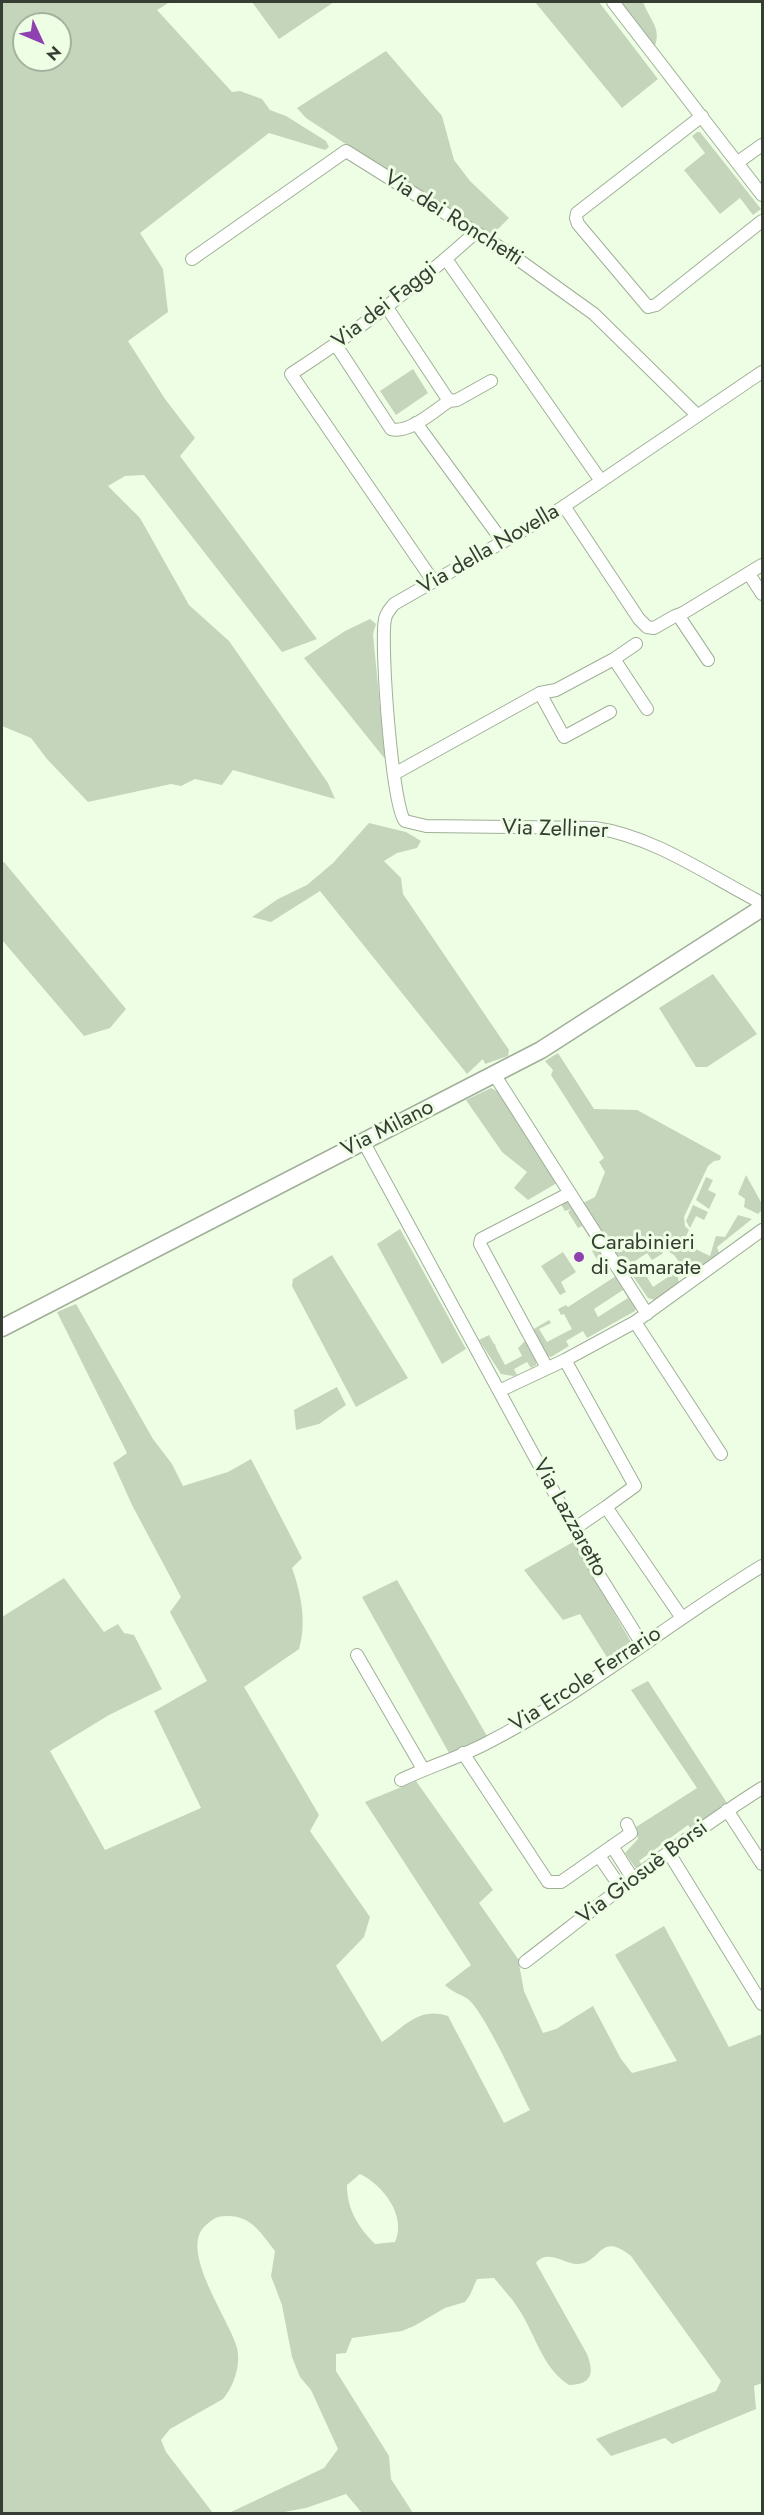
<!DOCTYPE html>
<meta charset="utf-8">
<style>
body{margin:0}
#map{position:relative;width:764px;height:2515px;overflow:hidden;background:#eefee5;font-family:Jost,sans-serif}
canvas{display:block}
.frame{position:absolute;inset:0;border:3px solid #363d33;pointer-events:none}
.north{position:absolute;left:12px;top:12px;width:60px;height:60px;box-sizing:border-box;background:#eefee5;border:2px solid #a4b19e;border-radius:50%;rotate:134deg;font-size:16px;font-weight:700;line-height:24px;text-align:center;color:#363d33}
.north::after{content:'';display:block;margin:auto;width:21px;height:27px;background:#8f40b1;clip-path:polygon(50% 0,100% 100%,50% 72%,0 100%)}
</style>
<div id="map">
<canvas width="764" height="2515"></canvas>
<div class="frame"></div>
<div class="north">N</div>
</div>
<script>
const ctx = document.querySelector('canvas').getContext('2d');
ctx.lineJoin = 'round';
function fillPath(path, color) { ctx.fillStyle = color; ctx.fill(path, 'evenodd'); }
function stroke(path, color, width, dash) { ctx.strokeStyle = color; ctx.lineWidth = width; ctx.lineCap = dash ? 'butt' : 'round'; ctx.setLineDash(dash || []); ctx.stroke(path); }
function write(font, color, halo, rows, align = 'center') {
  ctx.font = font + ' Jost,sans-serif'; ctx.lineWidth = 6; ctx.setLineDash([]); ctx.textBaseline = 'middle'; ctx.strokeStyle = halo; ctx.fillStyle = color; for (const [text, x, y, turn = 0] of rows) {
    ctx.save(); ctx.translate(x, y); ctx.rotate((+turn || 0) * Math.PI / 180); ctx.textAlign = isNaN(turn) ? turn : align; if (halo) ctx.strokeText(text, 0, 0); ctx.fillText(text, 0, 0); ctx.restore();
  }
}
const green = new Path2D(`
 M2,2H170L157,10L232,92L240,91L262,99L270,110L286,116L326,141L329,147L325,150L269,133L140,233L163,269L168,312L128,341L165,399L195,438L180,456L317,639L282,652L144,475L125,476L108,486L140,518L189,605L229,641L328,783L335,799L233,770L222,785L195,779L181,786L171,784L88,802L47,759L31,738L2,726ZM24,24H60V60H24Z
 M252,2H334L279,39Z
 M535,2H599L658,79L622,108Z
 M619,2H643C649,19 663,29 654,48Z
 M386,51L442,116L454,160L470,181L509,218L489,238L306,118L297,108Z
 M697,132H700L761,209L753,215L740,198L720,214L684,170L705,153L692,136Z
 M413,369L428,393L396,415L380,391Z
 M370,619L376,624L373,634L385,759L304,658L345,631Z
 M369,823L406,832L421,841L417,848L397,853L384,861L401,878L403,894L509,1050L508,1056L485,1064L483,1059L467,1074L320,891L271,922L252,917L278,899L307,885L333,863Z
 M4,862L126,1009L110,1028L84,1036L2,940V864Z
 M713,974L757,1034L707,1067H696L659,1008Z
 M558,1053L594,1109L637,1110L721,1156L720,1160L714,1161L708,1166L684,1217L685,1226L689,1230L683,1243L710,1256L716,1236L725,1237L738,1215L752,1219L717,1247L719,1253L689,1275L674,1255L664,1249L662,1254L652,1260L647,1253L632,1263L640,1277L645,1274L653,1287L677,1271L679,1283L655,1300L648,1298L624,1263L620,1265L581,1204L595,1197L605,1172L599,1162L604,1158L551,1075L553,1070L545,1061Z
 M491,1088L499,1092L557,1183L528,1200L514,1188L527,1172L502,1152L466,1100Z
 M746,1175L762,1204V1210L758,1214L744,1207L745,1199L738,1194Z
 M706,1177L713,1180L708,1190L716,1194L709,1209L696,1200Z
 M563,1201L569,1202L611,1267L609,1269L604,1262L600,1264L592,1251L596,1248L582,1226L578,1228L568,1212L571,1209L565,1211L560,1203Z
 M693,1205L708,1212L704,1220L696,1216L690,1228L686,1221Z
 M400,1229L466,1349L442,1364L377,1244Z
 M563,1252L576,1272L561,1282L566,1292L560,1295L541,1266Z
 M332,1255L408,1378L356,1407L292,1286L293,1279Z
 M616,1276L636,1307L635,1311L587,1338L583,1331L566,1341L569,1346L551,1357L547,1356L532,1330L549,1320L551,1323L539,1329L547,1342L572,1329L564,1314L561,1315L558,1309L566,1305L568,1307ZM623,1290L628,1298L598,1317L594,1309Z
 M76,1304L153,1439L172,1464L183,1486L228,1472L251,1459L302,1558L292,1568C301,1593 307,1623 299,1649L244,1687L319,1815L310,1831L370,1917L364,1937L336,1966L382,2042C404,2027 419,2006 448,2016L504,2123L530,2110C519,2088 485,2014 469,2000C462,1994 454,1994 445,1985L471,1965L365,1802L416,1781L493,1890L479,1903L518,1959L524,1991L543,2033L556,2029L593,2006L621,2059L632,2073L677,2061L615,1955L664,1926L729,2047L762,2034V2383L754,2386L756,2409L672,2444L665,2438L611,2456L596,2439L716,2391L721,2381L631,2256C598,2230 602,2265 576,2264C562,2263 548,2249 536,2263L587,2354C594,2373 593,2384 569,2385C542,2368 535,2333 518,2308C511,2297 502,2288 494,2278L477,2279L470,2295L465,2302L445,2308L414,2326L402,2331L352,2338L346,2353L336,2354V2371L389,2456L391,2479L413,2513H362L346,2494L306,2508L279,2513H229L324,2468L338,2449L311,2390L300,2377L292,2357L282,2305L271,2276L275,2251C261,2233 251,2215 226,2216C217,2216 213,2219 206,2225C177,2249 230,2320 237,2348C241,2365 234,2386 223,2399L170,2429L161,2440L166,2452L213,2513H2V1617L64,1578L104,1632L118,1624L124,1633L134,1635L162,1689L109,1715L50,1751L105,1850L201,1808L154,1711L207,1681L170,1612L181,1597L132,1505L113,1463L127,1453L57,1312ZM360,2174C383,2185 407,2216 395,2242L375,2244C358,2227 347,2209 347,2185Z
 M489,1335L494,1344H495L496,1348L505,1365L522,1356L518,1348L526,1340L537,1358L536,1365L531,1368L527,1362L514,1369L517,1375L513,1376L501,1374L479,1340Z
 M337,1387L346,1405L319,1424L296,1430L294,1410Z
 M573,1542L631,1642L627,1648L608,1659L580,1614L563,1620L524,1570Z
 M397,1580L487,1736L449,1753L362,1597Z
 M648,1681L727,1803L692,1830L688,1825L639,1861L643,1866L637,1870L625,1853L638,1839L636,1827L697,1788L631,1690Z`);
const street = new Path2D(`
 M613,2L762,195
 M702,116L577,213L576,218L578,224L648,307L656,305L762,221
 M738,162L762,145
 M192,259L346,151L512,255L594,314L697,415
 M446,259L601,481
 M336,345L391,429C409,434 434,411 449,401L386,306
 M449,401L457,400L491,381
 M416,423L503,542
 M564,506L639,619L647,627L654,628L675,616L683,613L762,565
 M749,574L762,594
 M433,581L291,374C356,332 417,285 475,233
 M678,615L708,660
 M636,644L614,659L647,709
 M540,693L564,737L610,712
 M394,774L540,693L556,690L614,659
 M762,909L756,900C705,873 652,836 595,828L426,826L405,821C392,807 380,643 385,619C386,613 390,609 394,604L557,511L762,372
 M494,1074L647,1314
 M363,1141L599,1575L642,1644
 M635,1322L721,1454
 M565,1360L635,1486L606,1507L682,1618
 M547,1368L480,1244L481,1239L570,1193
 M499,1391L565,1360L635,1322L762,1230
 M574,1529L606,1507
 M357,1655L423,1769
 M463,1753L548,1882H561L631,1833L627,1824
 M401,1780C428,1767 458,1758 485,1744C583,1694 668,1623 762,1566
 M727,1810L762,1864
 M612,1846L633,1879
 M669,1853L762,2004
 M599,1856L621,1888
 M525,1962C603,1902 680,1840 762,1788`);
const secondary = new Path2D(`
 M2,1328L541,1050L762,908`);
const markers = [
 [579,1257,6,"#8f40b1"]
];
const streetNames = [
 ["Via dei Ronchetti",453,219,32],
 ["Via dei Faggi",385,306,-38],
 ["Via della Novella",489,550,-30],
 ["Via Zelliner",555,830,2],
 ["Via Milano",388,1129,-27],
 ["Via Lazzaretto",569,1518,61],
 ["Via Ercole Ferrario",586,1680,-33],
 ["Via Giosuè Borsi",643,1873,-37]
];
const poiNames = [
 ["Carabinieri",591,1244],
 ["di Samarate",591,1269]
];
fillPath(green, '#c4d5bb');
stroke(street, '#a0af97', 14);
stroke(secondary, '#a0af97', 19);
stroke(street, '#fff', 12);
stroke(secondary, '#fff', 16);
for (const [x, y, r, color] of markers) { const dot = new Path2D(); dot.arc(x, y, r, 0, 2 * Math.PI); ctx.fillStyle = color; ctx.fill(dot); stroke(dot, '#eefee5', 2); }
write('22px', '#363d33', '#eefee5', streetNames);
write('22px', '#363d33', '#eefee5', poiNames, 'left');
</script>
